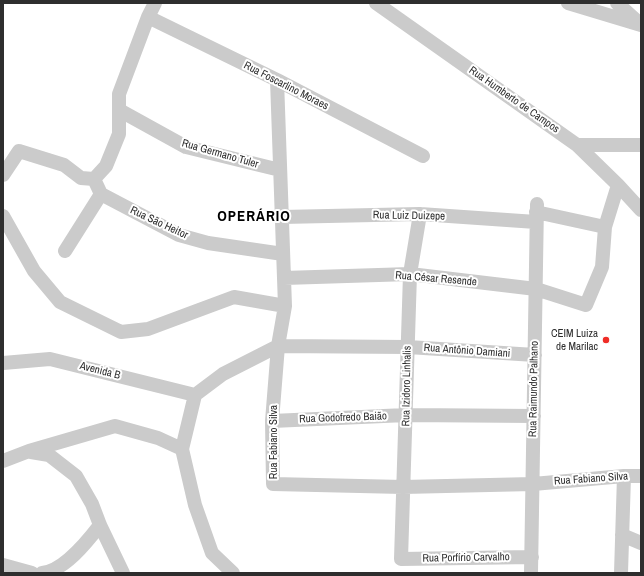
<!DOCTYPE html>
<meta charset="utf-8">
<style>
body{margin:0}
#map{position:relative;width:644px;height:576px;overflow:hidden;background:#fff;font-family:"Archivo Narrow",sans-serif}
canvas{display:block}
.frame{position:absolute;inset:0;border:4px solid #2e2e2e;pointer-events:none}
</style>
<div id="map">
<canvas width="644" height="576"></canvas>
<div class="frame"></div>
</div>
<script>
const ctx = document.querySelector('canvas').getContext('2d');
ctx.lineJoin = 'round';
function stroke(path, color, width, dash) { ctx.strokeStyle = color; ctx.lineWidth = width; ctx.lineCap = dash ? 'butt' : 'round'; ctx.setLineDash(dash || []); ctx.stroke(path); }
function write(font, color, halo, rows, align = 'center') {
  ctx.font = font + ' "Archivo Narrow",sans-serif'; ctx.lineWidth = 4; ctx.setLineDash([]); ctx.textBaseline = 'middle'; ctx.strokeStyle = halo; ctx.fillStyle = color; for (const [text, x, y, turn = 0] of rows) {
    ctx.save(); ctx.translate(x, y); ctx.rotate((+turn || 0) * Math.PI / 180); ctx.textAlign = isNaN(turn) ? turn : align; if (halo) ctx.strokeText(text, 0, 0); ctx.fillText(text, 0, 0); ctx.restore();
  }
}
const minor = new Path2D(`
 M376,3L577,145L618,185L641,210
 M568,3L641,25
 M617,3L639,23
 M148,17L277,80L423,156
 M277,80L285,306L278,346L272,421L273,484L403,487L533,484L624,476H641
 M119,110L186,147L280,170
 M577,145H641
 M3,175L19,151L64,165L81,178L94,179L106,166L119,134V94L148,17L155,3
 M94,179L101,194L179,235L208,243L283,254
 M536,212L605,227
 M420,214L410,274L401,559L532,557
 M3,216L34,271L60,302L121,332L148,329L234,297L285,306
 M282,217L420,214L536,222
 M65,251L101,194
 M284,278L410,274L536,289L586,305L602,267L605,227L618,185
 M3,363L50,359L195,395
 M272,421L406,415L534,416
 M31,452L49,455L76,476L92,504L100,525L123,573
 M3,461L29,451L115,426L158,438L182,449
 M622,535L641,543
 M3,565L32,573
 M42,573C64,571 87,542 100,525
 M233,573L212,553L195,505L182,449L195,395L223,374L278,346L408,347L535,355
 M531,573L537,204
 M621,573L624,476`);
const markers = [
 [606,340,4,"#ef2c26"]
];
const streetNames = [
 ["Rua Foscarlino Moraes",286,86,27],
 ["Rua Humberto de Campos",514,100,35],
 ["Rua Germano Tuler",220,154,16],
 ["Rua Luiz Duizepe",409,216,1],
 ["Rua São Heitor",159,223,25],
 ["Rua César Resende",436,279,5],
 ["Rua Antônio Damiani",467,351,4],
 ["Avenida B",100,371,14],
 ["Rua Izidoro Linhalis",407,386,-89],
 ["Rua Raimundo Palhano",534,389,-89],
 ["Rua Godofredo Baião",343,418,-2],
 ["Rua Fabiano Silva",274,442,-90],
 ["Rua Fabiano Silva",591,479,-4],
 ["Rua Porfírio Carvalho",466,558,-1]
];
const poiNames = [
 ["CEIM Luiza",598,334],
 ["de Marilac",598,347]
];
const districtNames = [
 ["OPERÁRIO",254,217]
];
stroke(minor, '#cbcbcb', 14);
for (const [x, y, r, color] of markers) { const dot = new Path2D(); dot.arc(x, y, r, 0, 2 * Math.PI); ctx.fillStyle = color; ctx.fill(dot); stroke(dot, '#fff', 1.5); }
write('11px', '#2e2e2e', '#fff', streetNames);
write('11px', '#2e2e2e', '#fff', poiNames, 'right');
ctx.letterSpacing = '1px';
write('bold 15px', '#000', '#fff', districtNames);
ctx.letterSpacing = '0px';
</script>
